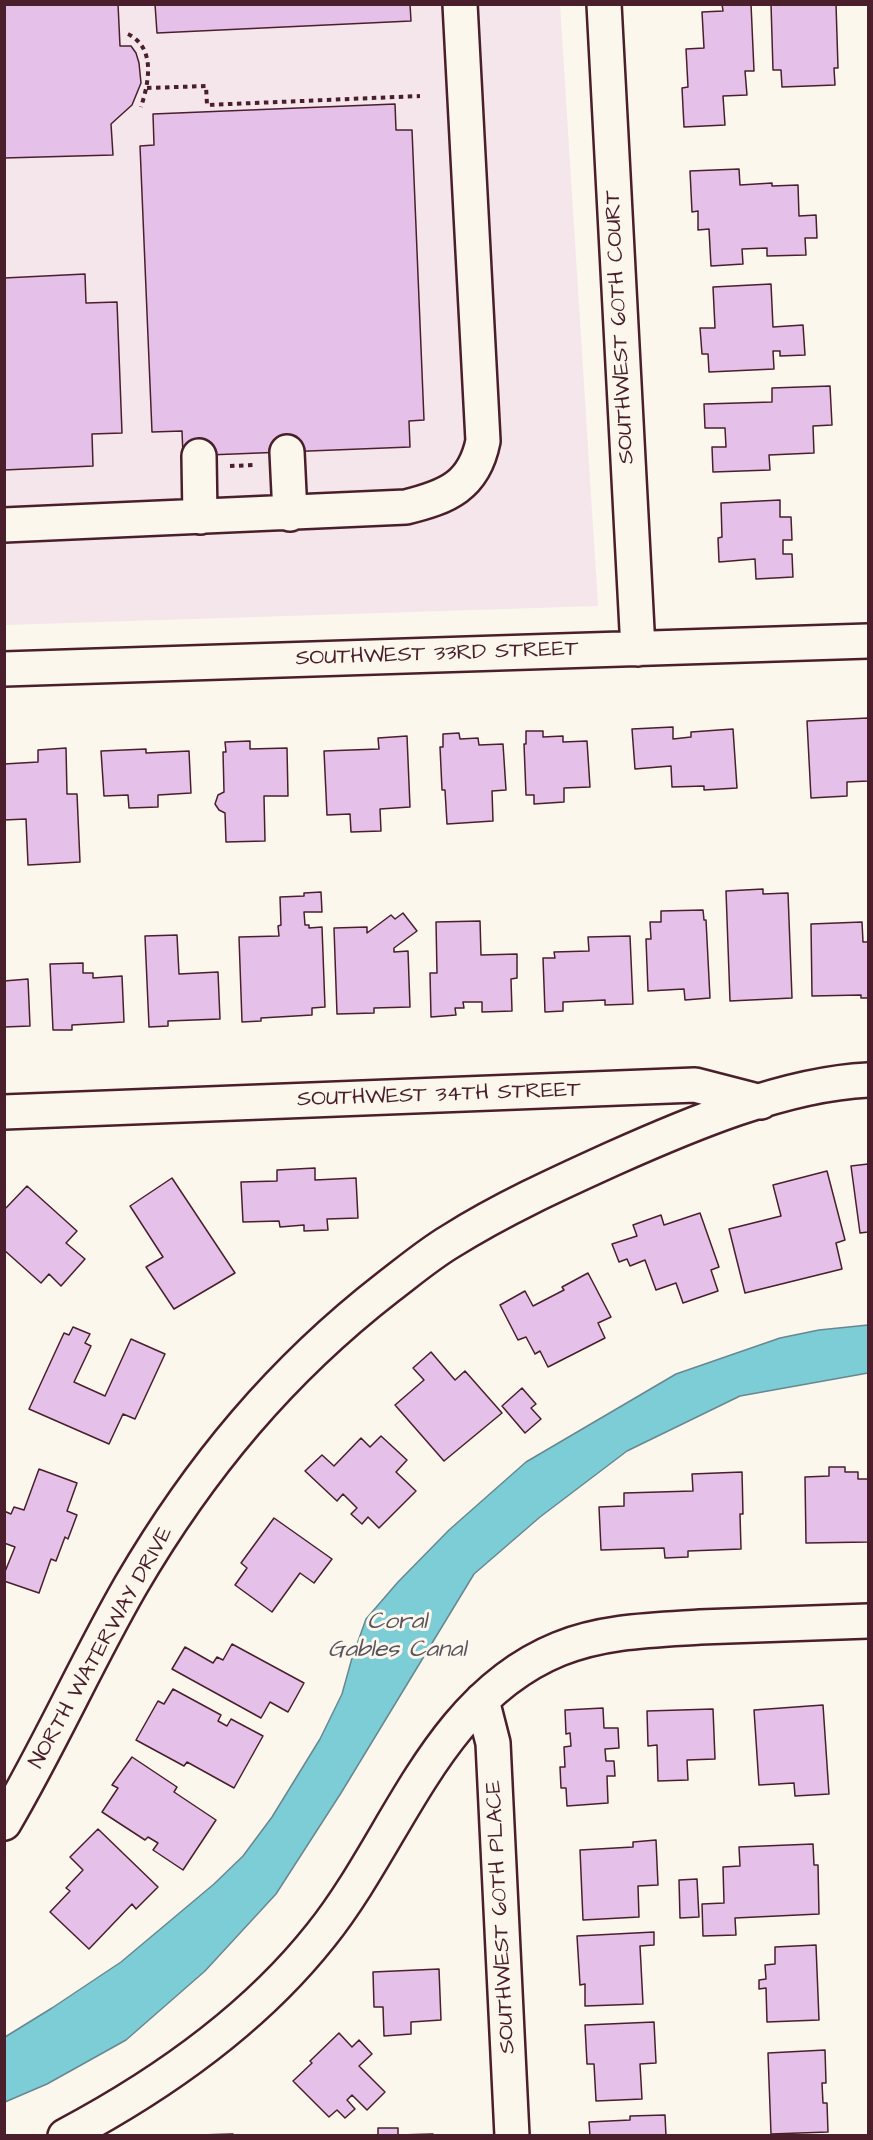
<!DOCTYPE html>
<style>
body{margin:0}
#map{position:relative;width:873px;height:2140px;overflow:hidden;background:#fbf7ec;font-family:"Architects Daughter",sans-serif}
canvas{display:block}
.frame{position:absolute;inset:0;border:6px solid #4a1f2b;pointer-events:none}
</style>
<div id="map">
<canvas width="873" height="2140"></canvas>
<div class="frame"></div>
</div>
<script>
const ctx = document.querySelector('canvas').getContext('2d');
ctx.lineJoin = 'round';
function fillPath(path, color) { ctx.fillStyle = color; ctx.fill(path, 'evenodd'); }
function stroke(path, color, width, dash) { ctx.strokeStyle = color; ctx.lineWidth = width; ctx.lineCap = dash ? 'butt' : 'round'; ctx.setLineDash(dash || []); ctx.stroke(path); }
function write(font, color, halo, rows, align = 'center') {
  ctx.font = font + ' "Architects Daughter",sans-serif'; ctx.lineWidth = 6; ctx.setLineDash([]); ctx.textBaseline = 'middle'; ctx.strokeStyle = halo; ctx.fillStyle = color; for (const [text, x, y, turn = 0] of rows) {
    ctx.save(); ctx.translate(x, y); ctx.rotate((+turn || 0) * Math.PI / 180); ctx.textAlign = isNaN(turn) ? turn : align; if (halo) ctx.strokeText(text, 0, 0); ctx.fillText(text, 0, 0); ctx.restore();
  }
}
const built = new Path2D(`
 M4,5H560L598,606L5,625Z`);
const water = new Path2D(`
 M868,1325V1373L740,1396L627,1451L540,1517L474,1574L341,1793L276,1894L205,1971L126,2040L47,2084L5,2102V2037L52,2008L121,1962L214,1884L243,1856L272,1817L320,1739L342,1694L352,1658L366,1619L398,1582L449,1530L526,1462L676,1374L780,1338L819,1330Z`);
const building = new Path2D(`
 M4,4H118L120,46H131L136,53L139,63L141,83L132,105L111,124L113,155L4,158Z
 M155,4H410L411,21L157,33Z
 M722,4H751L754,71H745L747,95L723,96L725,125L684,127L682,88L688,87L686,49L704,48L702,12L723,11Z
 M771,4H836L838,68H834L835,85L782,87L781,70H773Z
 M395,104L396,130H412L424,420L409,421L410,447L183,456L182,431L152,432L140,146L154,145L153,114Z
 M739,169L740,185L772,183V186L798,185L799,216L816,215L817,238H805L806,255L767,256V248L742,249L743,264L711,266L709,229L698,230V211L692,212L690,171Z
 M85,274L86,303L117,302L122,433L92,434L93,466L4,470V278Z
 M771,284L773,327L803,325L805,355L780,356V351H773L774,369L709,372L708,354H702L700,328H715L713,287Z
 M830,386L832,425L813,426L814,453L769,455L770,470L713,472L712,447H726L725,428H705L704,404L772,402V388Z
 M780,500V517H791L792,540H783V554H792L793,577L756,579L755,559L719,562L718,538L722,537L721,503Z
 M868,718V781L847,782V796L811,798L807,721Z
 M673,727V739L691,737V732L733,729L737,788L704,790V786L672,787L671,766L635,769L632,729Z
 M526,731H543V737L563,736V742L587,741L590,787L564,788V802L534,804V795H526L524,744H526Z
 M459,733L460,739L478,738L479,745L503,744L506,790L492,791L493,821L447,824L445,790H442L440,747H443V734Z
 M407,736L410,807L380,809L381,831L351,832L350,814L327,815L324,751L379,749L378,738Z
 M250,741V749L287,748L288,796H264L265,841L226,842L225,813L219,810L215,804L218,795L224,792L223,752H226L225,742Z
 M66,748L67,794H77L80,862L28,865L26,819L4,820V764L38,762V750Z
 M146,749V753L189,751L191,793L158,795V807L129,808L128,795L104,796L101,751Z
 M763,889V894L788,893L792,998L730,1001L726,891Z
 M321,892L322,912H304L305,925H309V928L322,927L325,1007L312,1008V1015L261,1018V1021L242,1022L239,937L279,936L278,926L281,925L280,897L304,896V893Z
 M703,910L704,920H706L710,998L685,1000L684,989L648,991L646,939H651L650,922H661V911Z
 M403,913L417,931L394,948V952L408,951L410,1007L374,1008V1013L337,1014L334,928L367,927V933L391,915L395,919Z
 M480,921L481,955L517,954V978L511,979L512,1011L482,1012V1002H463L464,1008H455L456,1015L431,1017L430,973H437L436,922Z
 M862,922L863,942H868V998H861V995L812,996L811,924Z
 M177,935L179,974L218,972L220,1019L168,1021V1026L149,1027L145,936Z
 M630,936L633,1004L605,1005V1000L563,1002V1011L545,1012L543,958H555L554,952L589,951L588,937Z
 M83,963V973H93V978L122,976L124,1022L72,1025V1030H53L50,964Z
 M28,979L30,1026L4,1027V981Z
 M868,1164V1232L860,1233L851,1166Z
 M315,1168V1180L356,1178L358,1218L327,1219L328,1230L304,1231V1225L280,1227L279,1221L243,1222L241,1182L277,1181V1170Z
 M827,1171L845,1240L836,1243L842,1269L745,1293L729,1229L781,1216L773,1185Z
 M172,1178L235,1273L174,1309L146,1267L163,1257L130,1206Z
 M27,1186L77,1231L66,1243L85,1259L61,1286L49,1274L41,1283L4,1250V1210Z
 M700,1213L719,1267L711,1270L718,1291L683,1303L676,1283L656,1290L645,1260L630,1266L627,1259L619,1262L612,1244L637,1236L633,1225L661,1215L664,1225Z
 M588,1273L611,1317L598,1323L605,1338L548,1367L540,1351L535,1354L526,1337L518,1340L500,1305L525,1291L533,1306L564,1290L562,1287Z
 M73,1327L90,1334L85,1343L91,1346L74,1382L105,1396L131,1339L165,1354L135,1419L123,1414L109,1444L29,1409L64,1333L69,1335Z
 M431,1352L455,1380L465,1371L502,1413L444,1461L395,1405L424,1380L413,1368Z
 M522,1388L536,1404L531,1408L541,1419L525,1433L502,1406Z
 M381,1436L407,1460L396,1472L416,1491L379,1528L368,1517L362,1524L351,1514L357,1508L343,1494L337,1501L305,1471L322,1455L334,1466L361,1438L370,1447Z
 M829,1467H845V1472H858V1479H868V1542L806,1543L805,1477L829,1476Z
 M39,1469L77,1483L67,1511L77,1515L68,1539L65,1537L56,1561L51,1559L39,1593L4,1581V1574L15,1547L4,1543V1511L11,1514L14,1507L24,1510Z
 M742,1472L743,1514H740L741,1549L688,1551V1557L665,1558L664,1548L601,1550L599,1507L624,1506V1493L693,1491L692,1474Z
 M274,1518L332,1559L314,1583L300,1573L272,1612L235,1585L247,1568L241,1563Z
 M232,1644L304,1683L288,1712L270,1702L261,1718L172,1669L185,1647L213,1663L217,1657L223,1660Z
 M173,1689L221,1715L218,1721L227,1726L231,1719L263,1736L234,1788L187,1762L184,1766L136,1740L158,1701L164,1704Z
 M823,1705L829,1794L795,1796L794,1783L759,1785L754,1710Z
 M603,1708L604,1728H618L619,1748L605,1749L606,1761H614L615,1776H607L608,1803L567,1806L566,1788H561L560,1767H565L564,1747L571,1746L570,1733L566,1734L565,1710Z
 M713,1709L715,1759L687,1760L688,1780L658,1781L657,1745L648,1746L647,1711Z
 M132,1757L177,1787L174,1792L216,1820L183,1870L153,1850L158,1843L148,1837L145,1840L102,1812L118,1788L112,1785Z
 M98,1829L158,1887L136,1909L132,1904L89,1949L50,1912L70,1891L66,1888L83,1870L70,1857Z
 M656,1840L658,1885L638,1886L639,1917L583,1920L580,1850L633,1847V1842Z
 M813,1844L814,1865H818L819,1914L735,1918L736,1935L703,1936L702,1904L724,1903L723,1867L740,1866L739,1847Z
 M697,1879L699,1917L680,1918L679,1880Z
 M654,1932V1945L640,1946L643,2004L585,2006V1984L580,1985L577,1936Z
 M816,1945L819,2020L767,2022L766,1988L759,1989V1980L766,1979L765,1965L775,1964V1947Z
 M439,1969L441,2020L411,2022V2034L384,2036L383,2007H374L373,1972Z
 M654,2022L656,2063L640,2064L642,2099L596,2101L594,2064H587L585,2025Z
 M339,2033L352,2047L359,2040L372,2054L359,2066L385,2092L367,2110L352,2095L347,2100L355,2109L345,2118L337,2110L329,2117L293,2081L312,2063L310,2061Z
 M825,2050L826,2083H822L823,2103H827L828,2132L771,2134L768,2053Z
 M665,2115L666,2136H590L589,2122L630,2120V2116Z
 M378,2128H398V2135L433,2134V2136H378Z
 M233,2134V2136H199V2135Z`);
const path = new Path2D(`
 M128,34C156,48 149,82 141,107
 M147,88L206,86L207,105L420,96
 M230,466L255,465`);
const minor = new Path2D(`
 M604,4L638,649
 M287,452L290,514
 M199,456L200,517
 M4,525L406,507C447,497 474,486 483,441L460,4
 M4,669L868,641
 M4,1112L695,1085L761,1102
 M482,1700L493,1743L512,2136
 M4,1823C50,1745 86,1663 131,1585C200,1467 281,1370 388,1287C409,1271 429,1254 451,1241C502,1209 557,1184 612,1159C688,1125 784,1084 868,1080
 M65,2136C161,2085 253,2021 321,1935C398,1839 436,1699 559,1649C603,1631 652,1630 700,1627C756,1625 812,1623 868,1621`);
const streetNames = [
 ["SOUTHWEST 60TH COURT",621,327,-93],
 ["SOUTHWEST 33RD STREET",437,655,-2],
 ["SOUTHWEST 34TH STREET",439,1096,-2],
 ["NORTH WATERWAY DRIVE",102,1648,-61],
 ["SOUTHWEST 60TH PLACE",502,1917,-93]
];
const waterNames = [
 ["Coral",397,1623],
 ["Gables Canal",397,1651]
];
fillPath(built, '#f4e6eb');
fillPath(water, '#7ccdd5');
stroke(water, '#688791', 1.5);
fillPath(building, '#e5c0e9');
stroke(building, '#4a1f2b', 1.5);
stroke(minor, '#4a1f2b', 38);
stroke(path, '#4a1f2b', 4, [4.5, 4.5]);
stroke(minor, '#fbf7ec', 33);
write('22px', '#4a1f2b', '#fbf7ec', streetNames);
write('italic 24px', '#59535e', '#fbf7ec', waterNames);
</script>
